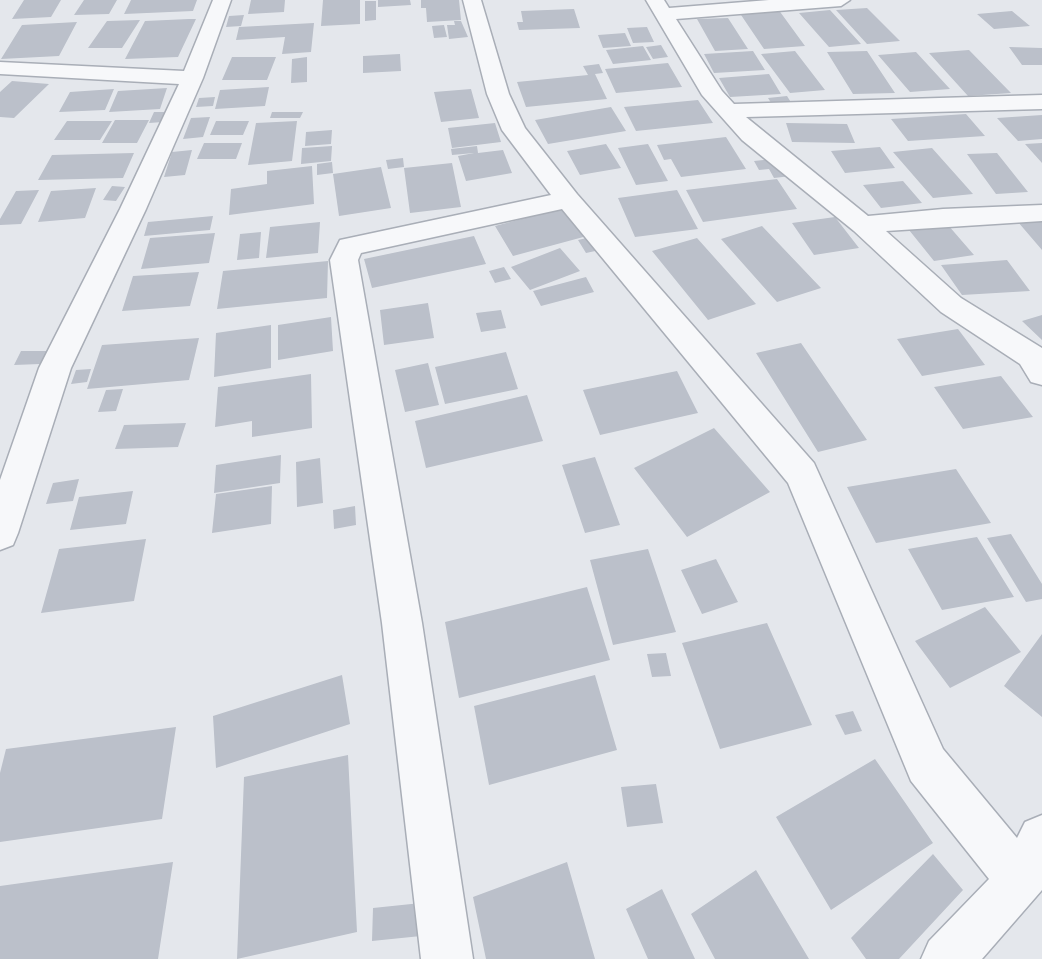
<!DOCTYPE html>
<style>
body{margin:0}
canvas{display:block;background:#e4e7ec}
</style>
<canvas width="1042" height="959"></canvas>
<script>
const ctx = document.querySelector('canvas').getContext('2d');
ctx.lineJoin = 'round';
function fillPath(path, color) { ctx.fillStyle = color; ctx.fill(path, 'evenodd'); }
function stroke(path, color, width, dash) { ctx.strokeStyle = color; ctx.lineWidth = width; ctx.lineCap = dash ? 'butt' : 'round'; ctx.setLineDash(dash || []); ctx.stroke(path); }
const building = new Path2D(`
 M24,0H61L51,17L12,19Z
 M84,0H117L109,14L74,15Z
 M131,0H197L193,11L124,14Z
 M251,0H285L284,12L248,14Z
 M323,0H360V24L321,26Z
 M378,0H410L411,5L378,7Z
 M421,0H459L461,20L427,22L426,8H421Z
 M365,1H376V20L365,21Z
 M867,8L900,41L867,44L836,10Z
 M574,9L580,28L519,30L517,22H523L521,11Z
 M778,9L805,46L764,49L739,12Z
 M830,10L861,44L829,47L799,13Z
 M1012,11L1030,26L994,29L977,14Z
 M244,15L241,26L226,27L229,16Z
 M728,18L748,49L715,51L697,19Z
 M189,19H196L178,57L125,59L145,21Z
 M140,20L122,48H88L107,21Z
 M454,21H461L468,37L449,39L447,25H455Z
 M77,22L59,56L1,59L22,25Z
 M314,23L311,52L282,54L285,37L236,40L239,27Z
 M444,25L447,37L434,38L432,26Z
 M647,27L654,42L633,43L627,28Z
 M625,33L631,46L603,48L598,35Z
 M661,45L668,57L653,59L646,47Z
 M643,46L651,60L613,64L606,50Z
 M1009,47L1042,48V65H1022Z
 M969,50L1011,93L968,96L929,53Z
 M753,51L765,70L714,73L704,54Z
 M795,51L825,90L790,93L761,54Z
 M867,51L895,93L853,94L827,52Z
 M916,52L950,89L910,92L878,55Z
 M400,54L401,71L363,73V56Z
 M232,57H276L267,80H222Z
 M307,57V82L291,83L292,59Z
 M668,63L682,87L616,93L605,69Z
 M599,64L603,73L595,74L607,99L526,107L517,82L588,75L583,66Z
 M769,74L781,94L730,97L719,78Z
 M12,81L49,84L14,118L0,117V92Z
 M269,87L265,106L215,109L220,90Z
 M167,88L160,109L109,112L118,91Z
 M114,89L105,110L59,112L70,92Z
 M471,89L479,118L441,122L434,92Z
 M787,96L792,104L773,106L768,98Z
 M215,97L213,106L196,107L199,98Z
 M698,100L713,123L636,131L624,107Z
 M611,107L626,131L548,144L535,120Z
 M154,112H167L163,122L149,123Z
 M272,112H303L300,118H270Z
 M966,114L985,136L908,141L891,119Z
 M1042,115V139L1018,141L997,118Z
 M210,117L203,137L183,139L191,118Z
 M115,120H149L137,143H102Z
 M67,121H112L100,140H54Z
 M216,121H249L243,135H210Z
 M297,121L292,161L248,165L256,123Z
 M495,123L501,142L452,148L448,128Z
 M786,123L847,124L855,143L792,142Z
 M332,130L331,144L305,146L306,132Z
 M726,137L746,169L681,177L671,159L664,160L657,145Z
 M204,143H242L236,159H197Z
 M1042,143V163L1025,144Z
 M606,144L621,168L580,175L567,151Z
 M648,144L668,181L636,185L618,148Z
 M332,146L331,161L301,164L302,148Z
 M477,146L478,153L503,150L512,173L466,181L458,156L474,153L452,155L451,149Z
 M880,147L895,168L845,173L831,151Z
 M932,148L973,194L933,198L893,152Z
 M192,150L185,175L164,177L172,152Z
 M134,153L123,178L38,180L52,155Z
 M997,153L1028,192L996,194L967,154Z
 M403,158L404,167L388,169L386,160Z
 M773,159L791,176L774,178L769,169L759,170L754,161Z
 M332,162L333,173L317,175V164Z
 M452,163L461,207L410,213L404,168Z
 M312,166L314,204L229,215L231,189L267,184V171Z
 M381,167L391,208L339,216L333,174Z
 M777,179L797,209L703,222L686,190Z
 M903,181L922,203L881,208L863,185Z
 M112,186L125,187L116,201L103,200Z
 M96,188L85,218L38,222L51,191Z
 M39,190L21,224L0,225V219L16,191Z
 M677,190L698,229L635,237L618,198Z
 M567,207L587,236L513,256L495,226Z
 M213,216L210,230L144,236L148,222Z
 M835,217L859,248L814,255L792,223Z
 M1042,220V250L1018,222Z
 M320,222L318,253L266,258L270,227Z
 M948,225L974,255L934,261L909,230Z
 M762,226L821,288L777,302L721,239Z
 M261,232L259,258L237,260L240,234Z
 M215,233L209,263L141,269L150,238Z
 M474,236L486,264L372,288L364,259Z
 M591,237L600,250L586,253L578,240Z
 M697,238L756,304L708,320L652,251Z
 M560,248L580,271L530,290L511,267Z
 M1007,260L1030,291L962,295L941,265Z
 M328,261L327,298L217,309L223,271Z
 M504,267L511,279L495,283L489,271Z
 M199,272L190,306L122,311L133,276Z
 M586,277L594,292L541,306L533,291Z
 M428,303L434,338L384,345L380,310Z
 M501,310L506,328L481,332L476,313Z
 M1042,315V340L1022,321Z
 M331,317L333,351L278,360V325Z
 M271,325V368L214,377L216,333Z
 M958,329L985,365L922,376L897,339Z
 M199,338L189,380L87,389L102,345Z
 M801,343L867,440L818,452L756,353Z
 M21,351H47L40,364L14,365Z
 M506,352L518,389L445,404L435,367Z
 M428,363L439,405L405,412L395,370Z
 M91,369L87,382L71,384L76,370Z
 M677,371L698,413L600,435L583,390Z
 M311,374L312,428L252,437V421L215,427L218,387Z
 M1001,376L1033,417L963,429L934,387Z
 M123,389L116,411L98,412L106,390Z
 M527,395L543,441L426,468L415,421Z
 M186,423L178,447L115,449L124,425Z
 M714,428L770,492L687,537L634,468Z
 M281,455L280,483L214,493L216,465Z
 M595,457L620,525L585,533L562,465Z
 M320,458L323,503L297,507L296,462Z
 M956,469L991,523L876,543L847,487Z
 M79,479L73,501L46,504L53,483Z
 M272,486L271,524L212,533L216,494Z
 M133,491L126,524L70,530L79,497Z
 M355,506L356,525L334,529L333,510Z
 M1011,534L1042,584V599L1026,602L987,538Z
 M977,537L1014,597L942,610L908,549Z
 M146,539L134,601L41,613L59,549Z
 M648,549L676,632L613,645L590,560Z
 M716,559L738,602L702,614L681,570Z
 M587,587L610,660L459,698L445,622Z
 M985,607L1021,652L950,688L915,641Z
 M767,623L812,725L720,749L682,643Z
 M1042,634V717L1004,686Z
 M666,653L671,676L652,677L647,654Z
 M342,675L350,724L216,768L213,716Z
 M595,675L617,750L489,785L474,706Z
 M853,711L862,731L845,735L835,715Z
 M176,727L162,819L0,842V773L6,749Z
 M348,755L357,932L237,959L244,777Z
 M875,759L933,843L831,910L776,817Z
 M656,784L663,823L627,827L621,787Z
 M933,854L963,890L899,959H866L851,938Z
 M173,862L158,959H0V886Z
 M567,862L595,959H486L473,897Z
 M756,870L809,959H715L691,914Z
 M662,889L695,959H648L626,909Z
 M421,903V936L372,941L373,908Z`);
const street = new Path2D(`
 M213,0H231L203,78L146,209L71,368L18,533L13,545L0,550V480L39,368L120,209L179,84L0,74V62L184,71Z
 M463,0H481L509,94L525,128L577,194L814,463L943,749L1017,838L1025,822L1042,815V890L982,959H921L929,941L989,879L911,781L788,483L562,209L361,253L358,260L422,623L473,959H421L382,623L330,260L340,240L551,195L502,130L487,94Z
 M646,0H664L669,8L769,0H850L841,6L676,19L722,91L734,104L1042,95V109L746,117L868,216L943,209L1042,205V221L886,231L961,298L1042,348V385L1031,382L1020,364L941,312L854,231L742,140L702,95Z`);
fillPath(building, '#bbc0ca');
stroke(street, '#a9aeb7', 3);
fillPath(street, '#f7f8fa');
</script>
